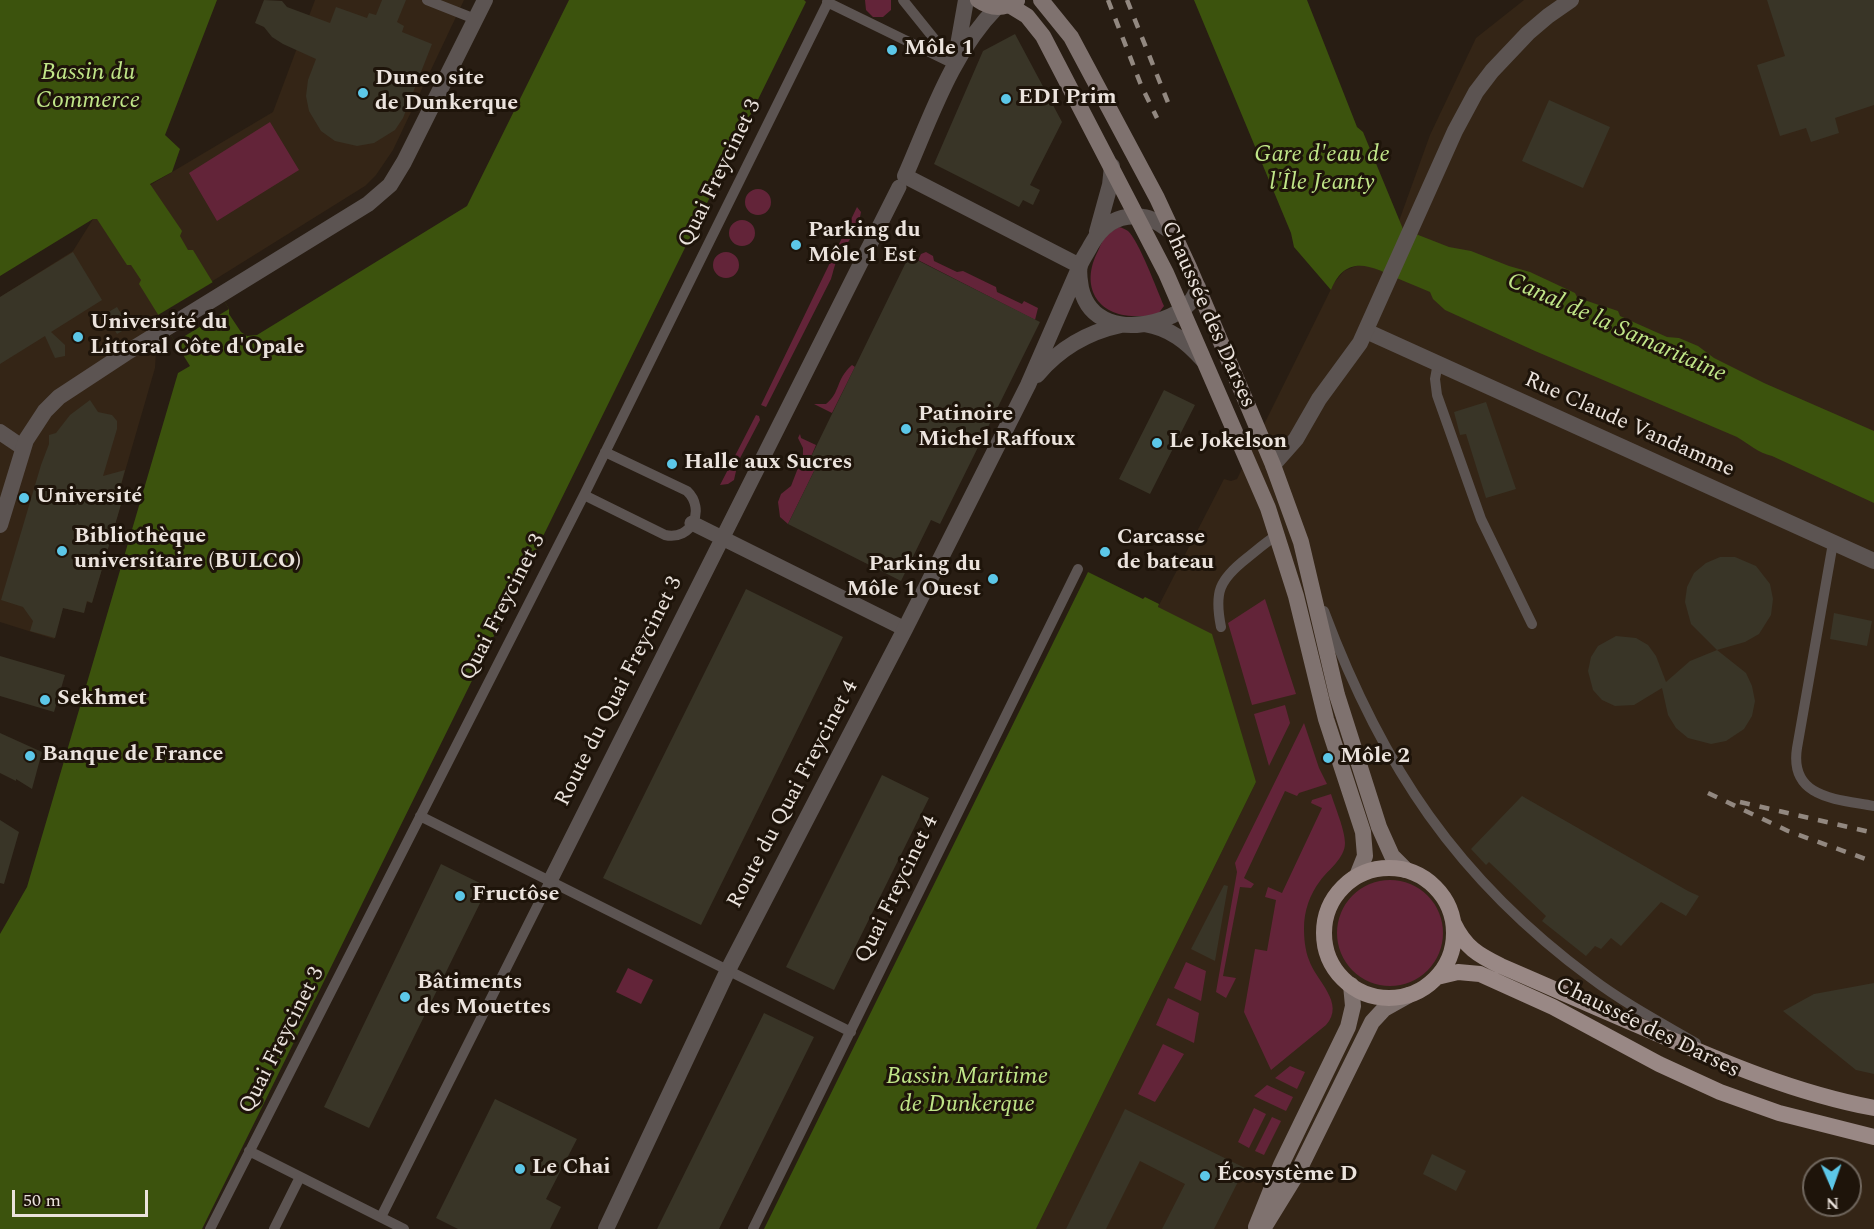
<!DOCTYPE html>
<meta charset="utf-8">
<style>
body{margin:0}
#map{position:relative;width:1874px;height:1229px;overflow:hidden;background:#281d13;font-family:Spectral,serif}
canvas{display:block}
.north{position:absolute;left:1802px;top:1157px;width:60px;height:60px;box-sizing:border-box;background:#1e140a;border:2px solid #70675e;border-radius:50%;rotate:178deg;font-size:16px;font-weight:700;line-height:24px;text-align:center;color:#ebe3dd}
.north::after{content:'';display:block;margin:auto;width:21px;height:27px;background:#5cc7e8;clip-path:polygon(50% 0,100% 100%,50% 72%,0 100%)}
.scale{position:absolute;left:12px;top:1190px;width:136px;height:27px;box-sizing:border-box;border:3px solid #ebe3dd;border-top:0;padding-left:8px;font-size:18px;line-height:21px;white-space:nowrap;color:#ebe3dd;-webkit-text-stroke:4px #1e140a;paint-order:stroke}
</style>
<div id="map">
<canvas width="1874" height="1229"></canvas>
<div class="north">N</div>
<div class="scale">50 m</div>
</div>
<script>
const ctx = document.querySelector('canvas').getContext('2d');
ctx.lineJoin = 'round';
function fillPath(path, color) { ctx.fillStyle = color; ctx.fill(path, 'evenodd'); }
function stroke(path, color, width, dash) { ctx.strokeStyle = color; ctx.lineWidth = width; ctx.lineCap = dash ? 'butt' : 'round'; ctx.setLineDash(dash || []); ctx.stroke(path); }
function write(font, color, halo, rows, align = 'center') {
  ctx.font = font + ' Spectral,serif'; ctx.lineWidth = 6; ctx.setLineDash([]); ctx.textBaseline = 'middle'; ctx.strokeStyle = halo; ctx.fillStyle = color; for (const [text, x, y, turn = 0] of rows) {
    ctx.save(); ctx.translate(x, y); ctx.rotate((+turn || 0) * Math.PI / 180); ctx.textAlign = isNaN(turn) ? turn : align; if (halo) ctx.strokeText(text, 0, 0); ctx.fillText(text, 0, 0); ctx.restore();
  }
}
const built = new Path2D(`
 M315,0H464L393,150L376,175L365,186L158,315L155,368L117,499L122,501L92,603L87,602L84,613L63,608L54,639L0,622V297L73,251L93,219L273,112Z
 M1524,0H1874V1229H1036L1256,782L1158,607L1224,479L1231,481L1237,479L1334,283L1344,271L1356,266H1370L1381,271L1430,135L1476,38ZM1814,1169H1850V1205H1814Z`);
const green = new Path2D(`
 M865,0H891V10L883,17H873L866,10Z
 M270,122L299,170L217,221L189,173Z
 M745 202a13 13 0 1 1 26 0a13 13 0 1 1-26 0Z
 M857,207L861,212C859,230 845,245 837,260C834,266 833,273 831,279L766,407L761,405Z
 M729 233a13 13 0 1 1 26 0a13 13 0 1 1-26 0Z
 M1119,227C1123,228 1125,229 1128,231C1139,241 1157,290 1164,306L1158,314C1152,316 1146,316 1139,316C1098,318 1079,287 1098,251C1100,246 1103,239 1107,235C1110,232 1115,230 1119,227Z
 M713 265a13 13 0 1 1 26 0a13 13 0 1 1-26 0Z
 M926,252L933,256L934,261L957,272L963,271L996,287L997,292L1022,304L1024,301L1038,308L1035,320L918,260L921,254Z
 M852,365L855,367L832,413L814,404H826C841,392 835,380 852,365Z
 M756,415L759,416L760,420L738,462L734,480L728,484L720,485Z
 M800,434L801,438L816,445L810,459L818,463L788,524L780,517L778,502L781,494L791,486L803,455V448L798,438Z
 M1265,599L1296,694L1252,705L1228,623Z
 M1285,705L1290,723L1269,766L1254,714Z
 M1304,723L1319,768L1327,784L1299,793L1297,796L1285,791L1244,878L1254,884L1251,888L1240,887L1223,976L1236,978L1226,998L1216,992L1237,872L1235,863Z
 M1331,794C1335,807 1345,830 1345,843C1345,858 1329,869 1320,881C1310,894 1304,911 1304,928C1304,938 1305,950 1309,960C1316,981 1346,1003 1326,1025L1271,1070L1244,1012L1255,949L1267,951L1276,900L1265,897L1268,887L1282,893L1322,808L1311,803L1312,800Z
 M1337 933a53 53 0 1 1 106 0a53 53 0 1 1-106 0Z
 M1186,962L1206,971L1201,1001L1174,988Z
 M628,968L653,980L641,1004L616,992Z
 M1168,998L1199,1013L1194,1043L1156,1025Z
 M1163,1044L1184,1054L1155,1102L1138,1094Z
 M1290,1066L1305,1072L1297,1089L1275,1078Z
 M1267,1085L1293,1097L1286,1111L1254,1096Z
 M1254,1108L1266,1114L1249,1148L1238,1142Z
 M1272,1117L1281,1121L1264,1155L1255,1151Z`);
const water = new Path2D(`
 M0,0H217L165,135L180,149L172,172L150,184L182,231L180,236L188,250H193L229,309V314L241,332L247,336L257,335L467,206L569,0H804L806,2L202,1229H0V934L27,887L178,373L190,366L139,284L141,280L131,265H127L97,219H93L0,276Z
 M1194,0H1307L1357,127L1363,132L1403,229L1449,247L1471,251L1509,266L1530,272L1575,293L1577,297C1591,303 1604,306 1618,311L1620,316L1667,337L1679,338L1698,346L1714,358L1764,383L1874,431V503L1772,456C1758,453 1749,444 1737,437L1535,351L1445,310L1433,299L1430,292C1420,288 1409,283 1399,279C1372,266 1346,253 1331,290L1294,247L1291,233Z
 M1088,572L1143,599L1145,597L1159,604L1158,607L1212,634L1256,782L1036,1229H764Z`);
const pier = new Path2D(`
 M213,282L229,309L175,342L158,315Z`);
const building = new Path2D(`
 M264,0L282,1L287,7L330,23L336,7L367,18L369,13L376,15L382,0H406L397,22L404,26L402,32L432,44L403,118L395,130L374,143L357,146L335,141L321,131L309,111L306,96L308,80L316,59L283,44L272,37L264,27L255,23Z
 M1767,0H1874V105L1835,118L1839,133L1811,142L1806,128L1780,136L1757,65L1785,56Z
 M1015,34L1062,122L1030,185L1040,190L1033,205L1023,200L1019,207L934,164L983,51Z
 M1549,100L1610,127L1583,188L1522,161Z
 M73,252L102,300L51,332L65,345V356L55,358L45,336L0,364V297Z
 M909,256L1040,322L940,524L931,520L901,581L788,524L818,463L810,459Z
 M117,307L129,327L117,334L105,314Z
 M1164,390L1195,405L1150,494L1119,479Z
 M90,400L98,412L112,415L117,421V429L103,476L125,470L117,499L122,501L92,603L87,601L84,613L63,608L55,638L30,631L33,621L23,607L1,600L41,465L49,444V435L56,433L70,415Z
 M1486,402L1516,489L1486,498L1466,434L1460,435L1454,412Z
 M1720,557H1735L1756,566L1770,584L1773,599L1771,615L1759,634L1745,642L1717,650L1746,673L1752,686L1755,701L1752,716L1744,729L1726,741L1711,744L1688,738L1676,728L1668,715L1662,688L1634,705L1615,706L1602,700L1593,690L1588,671L1591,657L1598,646L1616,636L1636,638L1648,645L1656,656L1666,682L1690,661L1717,650L1691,624L1685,602L1687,587L1694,573L1706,563Z
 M746,589L843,637L701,925L603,878Z
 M1834,613L1872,621L1867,646L1830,639Z
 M0,656L65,675L54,712L0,696Z
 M0,733L42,752L32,789L16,779V781L0,773Z
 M882,775L929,798L834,990L786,967Z
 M1522,796L1688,891L1699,896L1686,916L1661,902L1621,946L1611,938L1601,949L1595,946L1586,956L1542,921L1546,916L1489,862L1486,865L1471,849Z
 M0,820L19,832L4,884L0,883Z
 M441,864L488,887L369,1128L324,1107Z
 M1224,885L1228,886L1215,961L1191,949Z
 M1874,983V1074L1856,1070L1783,1011L1814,994Z
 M764,1013L814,1037L719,1229H657Z
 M495,1099L577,1139L546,1199L561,1207L550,1229H458L436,1218Z
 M1125,1109L1245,1168L1214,1229H1162L1185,1184L1140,1161L1106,1229H1066Z
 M1432,1154L1466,1171L1456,1191L1423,1174Z`);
const service = new Path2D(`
 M427,0L475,19
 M903,0L952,61
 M827,2L954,64
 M1438,363L1435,379L1437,395L1481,519L1532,624
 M584,495L665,535C692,541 706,509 687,491L605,452
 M1833,543L1797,748C1789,799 1838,799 1874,806
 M1324,611C1382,766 1457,879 1591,978C1624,1003 1660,1022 1696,1043
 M1221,627C1214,592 1219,580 1247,558C1257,550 1266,542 1277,535
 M420,816L851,1032
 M249,1151L404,1229
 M381,1217L550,881
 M210,1229L584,495L829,0
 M274,1229L300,1177
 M753,1229L1078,569`);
const pedestrian = new Path2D(`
 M692,523L905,629
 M550,881L899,187`);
const minor = new Path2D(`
 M997,7C951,54 931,117 905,176L1080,266
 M957,51L966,0
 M1097,232L1110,185L1112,166
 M1175,234C1165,228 1154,218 1143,217C1119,213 1102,225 1091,245C1088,251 1083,258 1080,265C1078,272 1080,281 1081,288C1089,323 1123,330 1154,322C1173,317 1193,307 1198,287
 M1145,324C1170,328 1187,342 1203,360
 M1366,331L1874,561
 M1037,375C1059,349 1088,332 1121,325
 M0,432L22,447
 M606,1229L728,970L905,629L1028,385L1080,266`);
const tertiary = new Path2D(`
 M1273,465L1296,439L1319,399L1360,343L1455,131L1476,92L1492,71L1528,33L1548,16L1571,0
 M0,525L26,440L45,411L59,397L126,353L368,204L390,185L404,162L485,0`);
const secondary = new Path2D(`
 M978,0C991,9 1004,9 1017,1
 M1041,0L1071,37L1157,198L1189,267L1273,465L1301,542L1337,695L1379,827L1392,856L1406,870
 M1009,5L1027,16L1043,36L1166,273L1268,508L1296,596L1326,719L1363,832L1365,856L1357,876
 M1256,1227L1281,1165L1348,1027L1353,1006L1351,985
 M1263,1229L1298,1172L1372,1022L1384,1009L1409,995`);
const primary = new Path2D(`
 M1324 933a65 65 0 1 1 130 0a65 65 0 1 1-130 0Z
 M1454,924C1465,947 1478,955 1501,966C1550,987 1599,1009 1649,1030C1722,1062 1795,1093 1874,1108
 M1437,977L1458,972L1480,974L1553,1007L1659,1064L1720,1092L1779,1113L1874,1137`);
const rail = new Path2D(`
 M1108,0L1141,85L1157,118
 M1127,0L1169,105
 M1708,793L1788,831L1874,862
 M1740,802L1874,833`);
const markers = [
 [892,50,6,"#5cc7e8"],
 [363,93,6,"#5cc7e8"],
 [1006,99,6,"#5cc7e8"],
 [796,245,6,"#5cc7e8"],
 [78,337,6,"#5cc7e8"],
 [906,429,6,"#5cc7e8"],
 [1157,443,6,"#5cc7e8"],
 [672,464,6,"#5cc7e8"],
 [24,498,6,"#5cc7e8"],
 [62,551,6,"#5cc7e8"],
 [1105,552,6,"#5cc7e8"],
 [993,579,6,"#5cc7e8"],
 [45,700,6,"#5cc7e8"],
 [30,756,6,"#5cc7e8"],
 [1328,758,6,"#5cc7e8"],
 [460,896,6,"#5cc7e8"],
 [405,997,6,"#5cc7e8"],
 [520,1169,6,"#5cc7e8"],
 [1205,1176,6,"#5cc7e8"]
];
const poiNames = [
 ["Môle 1",904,50],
 ["Duneo site",375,80],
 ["de Dunkerque",375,105],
 ["EDI Prim",1018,99],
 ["Parking du",808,232],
 ["Môle 1 Est",808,257],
 ["Université du",90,324],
 ["Littoral Côte d'Opale",90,349],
 ["Patinoire",918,416],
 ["Michel Raffoux",918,441],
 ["Le Jokelson",1169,443],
 ["Halle aux Sucres",684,464],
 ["Université",36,498],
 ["Bibliothèque",74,538],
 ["universitaire (BULCO)",74,563],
 ["Carcasse",1117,539],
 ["de bateau",1117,564],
 ["Parking du",981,566,"right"],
 ["Môle 1 Ouest",981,591,"right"],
 ["Sekhmet",57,700],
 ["Banque de France",42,756],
 ["Môle 2",1340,758],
 ["Fructôse",472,896],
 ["Bâtiments",417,984],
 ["des Mouettes",417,1009],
 ["Le Chai",532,1169],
 ["Écosystème D",1217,1176]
];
const streetNames = [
 ["Quai Freycinet 3",721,174,-64],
 ["Chaussée des Darses",1207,315,66],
 ["Rue Claude Vandamme",1629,426,24],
 ["Quai Freycinet 3",504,608,-63],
 ["Route du Quai Freycinet 3",620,692,-63],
 ["Route du Quai Freycinet 4",794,795,-62],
 ["Quai Freycinet 4",898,890,-64],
 ["Chaussée des Darses",1647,1029,26],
 ["Quai Freycinet 3",283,1041,-63]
];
const waterNames = [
 ["Bassin du",88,74],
 ["Commerce",88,102],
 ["Gare d'eau de",1322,156],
 ["l'Île Jeanty",1322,184],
 ["Canal de la Samaritaine",1616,329,24],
 ["Bassin Maritime",967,1078],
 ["de Dunkerque",967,1106]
];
fillPath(built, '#342516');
fillPath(green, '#632439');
fillPath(water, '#3c530d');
fillPath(pier, '#281d13');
fillPath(building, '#393527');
stroke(service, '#5c5452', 10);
stroke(pedestrian, '#5c5452', 15);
stroke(minor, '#5c5452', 16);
stroke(tertiary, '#5c5452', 16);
stroke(secondary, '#7f726f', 16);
stroke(primary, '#998885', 16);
stroke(rail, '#928880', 4.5, [10, 10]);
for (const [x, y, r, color] of markers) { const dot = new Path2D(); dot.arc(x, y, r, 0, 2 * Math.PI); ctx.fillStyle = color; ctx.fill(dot); stroke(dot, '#1e140a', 2); }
write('bold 22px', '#ebe3dd', '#1e140a', poiNames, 'left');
write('22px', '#ebe3dd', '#1e140a', streetNames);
write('italic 24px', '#c0e688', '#1e140a', waterNames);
</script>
